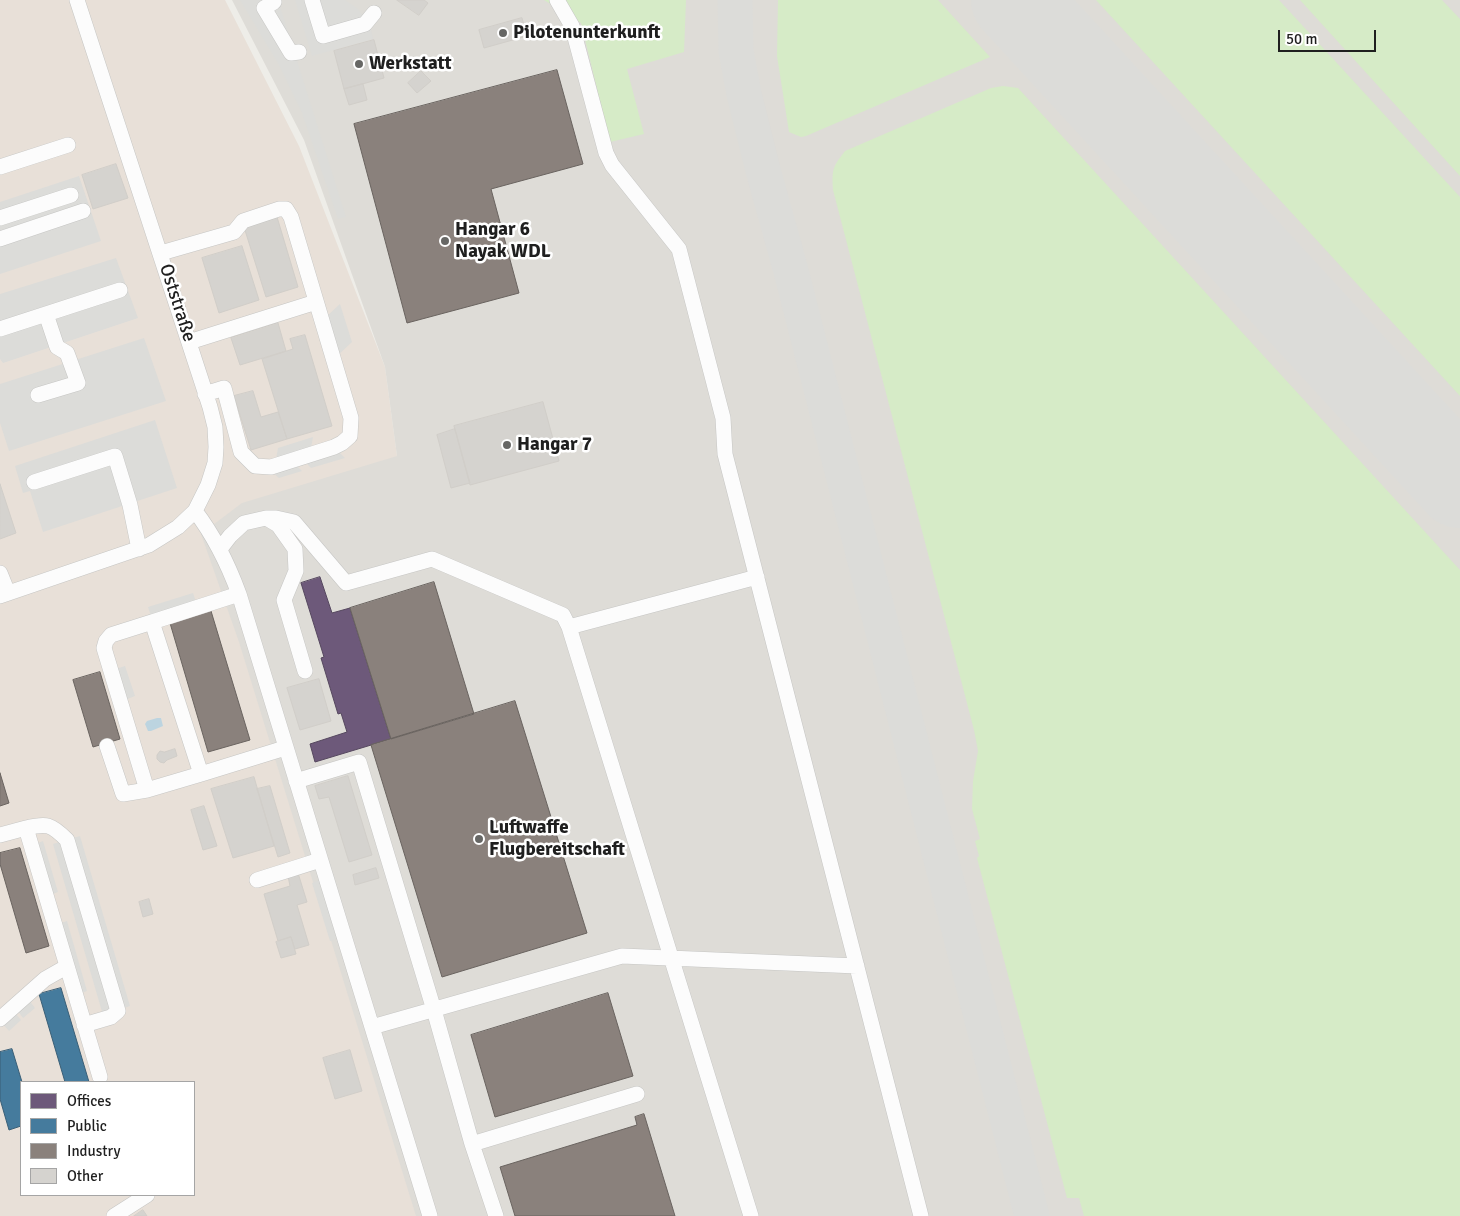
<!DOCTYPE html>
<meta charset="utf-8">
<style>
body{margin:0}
#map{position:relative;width:1460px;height:1216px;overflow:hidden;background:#eeede8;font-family:Signika,sans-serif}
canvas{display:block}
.legend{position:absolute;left:20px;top:1081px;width:175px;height:115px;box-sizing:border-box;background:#fff;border:1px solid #a5a5a5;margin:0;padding:6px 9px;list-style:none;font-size:15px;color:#1f1f1f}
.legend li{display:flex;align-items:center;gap:10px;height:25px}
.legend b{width:25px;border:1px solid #a5a5a5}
.scale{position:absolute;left:1278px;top:30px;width:98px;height:22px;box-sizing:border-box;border:2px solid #1f1f1f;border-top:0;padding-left:6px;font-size:15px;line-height:18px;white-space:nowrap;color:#1f1f1f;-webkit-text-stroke:4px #fff;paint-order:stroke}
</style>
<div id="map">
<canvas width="1460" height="1216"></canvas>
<ul class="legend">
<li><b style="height:14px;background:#6d597a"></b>Offices</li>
<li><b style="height:14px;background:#457b9d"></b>Public</li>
<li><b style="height:14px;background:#8a817c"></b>Industry</li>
<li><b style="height:14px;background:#d5d3cf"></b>Other</li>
</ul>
<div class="scale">50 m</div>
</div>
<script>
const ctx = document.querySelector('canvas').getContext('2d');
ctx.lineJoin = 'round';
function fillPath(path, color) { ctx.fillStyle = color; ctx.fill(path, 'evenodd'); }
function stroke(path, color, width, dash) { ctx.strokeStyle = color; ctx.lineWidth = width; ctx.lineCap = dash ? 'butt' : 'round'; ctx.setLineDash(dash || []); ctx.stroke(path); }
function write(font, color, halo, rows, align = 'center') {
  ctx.font = font + ' Signika,sans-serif'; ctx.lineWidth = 5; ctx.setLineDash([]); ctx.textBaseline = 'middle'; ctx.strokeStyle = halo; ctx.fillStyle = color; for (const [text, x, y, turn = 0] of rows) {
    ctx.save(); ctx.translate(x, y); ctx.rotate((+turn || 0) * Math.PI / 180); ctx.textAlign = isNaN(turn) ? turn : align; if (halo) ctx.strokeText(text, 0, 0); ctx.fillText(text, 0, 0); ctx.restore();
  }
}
const military = new Path2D(`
 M0,0H225L299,146L385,367L397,456L904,1216H0ZM21,1082H194V1195H21Z`);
const airport = new Path2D(`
 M232,0H1460V1216H416L239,642L201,534L242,503L397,456L385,367L304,140Z`);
const grass = new Path2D(`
 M544,0H686L684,52L627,69L644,134L610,142L581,23Z
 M778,0H938L990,57L806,136L801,137L789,132L777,56Z
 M1096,0H1279L1460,197V396Z
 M1300,0H1442L1460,19V176Z
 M1003,86L1018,88L1460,570V1216H1084L1079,1198H1067L977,858L979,856L975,841L980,839L972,809L973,781L978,751L974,730L833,190C832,169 832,168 845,151L991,88Z`);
const parking = new Path2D(`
 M240,0H278L346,217L338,219L302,113L279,65Z
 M295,0H345L358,9L364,17L371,30L373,39L312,56Z
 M79,176L101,241L0,274V202Z
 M116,258L138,318L3,363L0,359V294Z
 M340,304L352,342L337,356L325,318Z
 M144,338L166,401L9,451L0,423V384Z
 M155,420L177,488L43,532L30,491L23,493L15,466Z
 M313,437L311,448L276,459L278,448Z
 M337,450L345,458L311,468L303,460Z
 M294,463L302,471L279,478L270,470Z
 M193,593L196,602L151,616L148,607Z
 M125,666L135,696L125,700L116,669Z
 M80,836L130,1006L103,1015L53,844Z
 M43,841L58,892L53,894L38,843Z
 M321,880L339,938L330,941L312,883Z
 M67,921L87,991L82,993L61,923Z
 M29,1000L35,1008L23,1018L17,1010Z
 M14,1012L21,1020L9,1031L2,1023Z`);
const water = new Path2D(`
 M157,718H161L163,726L151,731H148L145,724L147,721Z`);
const offices = new Path2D(`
 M320,577L332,613L350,608L391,739L315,762L310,744L347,732L341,713L338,714L321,658L324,657L301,583Z`);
const public = new Path2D(`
 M61,988L89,1082H65L39,994Z
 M12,1049L22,1082L21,1126L9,1130L0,1099V1052Z`);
const industry = new Path2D(`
 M557,70L583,164L491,189L519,293L407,323L354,124Z
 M434,582L474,714L391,739L350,608Z
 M211,611L250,740L208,752L170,623Z
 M100,672L120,739L93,747L73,680Z
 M515,701L587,933L442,977L371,745Z
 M0,773L9,803L0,806Z
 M20,848L49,946L26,953L0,864V853Z
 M608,993L633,1076L495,1117L471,1035Z
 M644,1114L675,1216H515L500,1167L637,1125L635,1117Z`);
const taxiway = new Path2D(`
 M735,0L736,51L744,94L763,170L791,271L1032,1216
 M1419,440L1446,460L1460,466`);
const runway = new Path2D(`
 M1015,0L1460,484`);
const building = new Path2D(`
 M397,0H424L428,3L419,15Z
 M522,18L527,36L484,48L479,30Z
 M374,40L384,78L344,89L334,51Z
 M421,71L431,81L417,93L408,83Z
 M363,84L367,100L349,105L344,89Z
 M116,164L128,198L93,209L82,175Z
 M277,217L298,287L266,297L244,227Z
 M242,246L259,300L219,313L202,258Z
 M278,323L286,351L240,365L231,338Z
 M305,335L332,426L287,439L262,359L293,349L290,339Z
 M253,391L261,417L278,412L287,439L251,450L234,396Z
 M543,402L559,461L470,485L454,426Z
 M455,429L470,483L451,488L437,435Z
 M0,484L16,533L0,539Z
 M319,679L331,721L300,730L287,688Z
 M175,749L177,756L167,760L164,763L160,762L157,759V755L160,751L164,752Z
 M348,776L372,855L349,862L329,797L319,799L315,786Z
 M254,777L274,846L233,858L211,789Z
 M270,786L290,853L278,857L257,789Z
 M204,806L217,846L203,850L191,810Z
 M376,868L379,878L355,885L353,875Z
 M298,873L307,902L297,905L309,945L295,949L291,937L278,941L264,894L290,886L288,876Z
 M149,899L153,914L143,917L139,902Z
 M291,937L296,954L281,958L276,942Z
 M350,1050L362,1091L335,1099L323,1058Z
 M143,1210L147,1216H134Z`);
const minor = new Path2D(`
 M273,0L274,2L264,8L291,53L299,52
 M312,0L323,36L365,24L374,13
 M557,0L572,26L606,153L612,165L679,249L723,418L725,454L921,1216
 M0,167L68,145
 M0,218L71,195
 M0,239L83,211
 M161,253L234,232L243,221L279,209H286L291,217L351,418L350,436L342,443L334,447L271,467L255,466L241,452L224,388L205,394
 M0,329L120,290
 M189,342L316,302
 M38,395L78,383L67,353L57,347L46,314
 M34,482L115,456L130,505L139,549
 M195,511C215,537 228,564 239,594L430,1216
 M268,519L278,525L295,549L296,571L284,600L305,671
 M220,549L230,536L244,523L266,518H276L294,522L346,583L432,559L563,615L569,627L751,1216
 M0,573L8,593
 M239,594L152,622L201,774L285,748
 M0,596L149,545L178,527L195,511L208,485L215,463L216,447L215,427L210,407L77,0
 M152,622L111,635L106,641L104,648L147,790L201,774
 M569,627L757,577
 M107,746L123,794L147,790
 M296,781L359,762L434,1010L472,1144
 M26,828C47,823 51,824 67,840L118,1011L111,1017L84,1025
 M0,835L26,828L100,1077
 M257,880L320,860
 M0,1019L45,979L66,967
 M372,1027L622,956L857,966
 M114,1216L147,1195
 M496,1216L472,1144L637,1094`);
const markers = [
 [503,33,5,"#676765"],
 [359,64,5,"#676765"],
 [445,241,5,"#676765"],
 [507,445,5,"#676765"],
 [479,839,5,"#676765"]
];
const poiNames = [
 ["Pilotenunterkunft",513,33],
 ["Werkstatt",369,64],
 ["Hangar 6",455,230],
 ["Nayak WDL",455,252],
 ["Hangar 7",517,445],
 ["Luftwaffe",489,828],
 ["Flugbereitschaft",489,850]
];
const streetNames = [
 ["Oststraße",177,303,72]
];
fillPath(military, '#e8e0d8');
fillPath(airport, '#dedcd7');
fillPath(grass, '#d6ebc7');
fillPath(parking, '#dcdcd9');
fillPath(water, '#bcd4e0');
fillPath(offices, '#6d597a');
stroke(offices, '#56485f', 1);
fillPath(public, '#457b9d');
stroke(public, '#3a5f77', 1);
fillPath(industry, '#8a817c');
stroke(industry, '#6a6460', 1);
stroke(taxiway, '#dcdcd9', 35);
stroke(runway, '#dcdcd9', 88);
fillPath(building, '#d5d3cf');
stroke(building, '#d1cec9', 1);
stroke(minor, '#c6c6c4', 16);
stroke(minor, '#fcfcfc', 15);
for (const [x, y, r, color] of markers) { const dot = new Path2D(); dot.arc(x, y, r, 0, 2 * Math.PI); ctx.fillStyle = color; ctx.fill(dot); stroke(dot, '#fff', 2); }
write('bold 19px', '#1f1f1f', '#fff', poiNames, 'left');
write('19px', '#1f1f1f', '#fff', streetNames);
</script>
